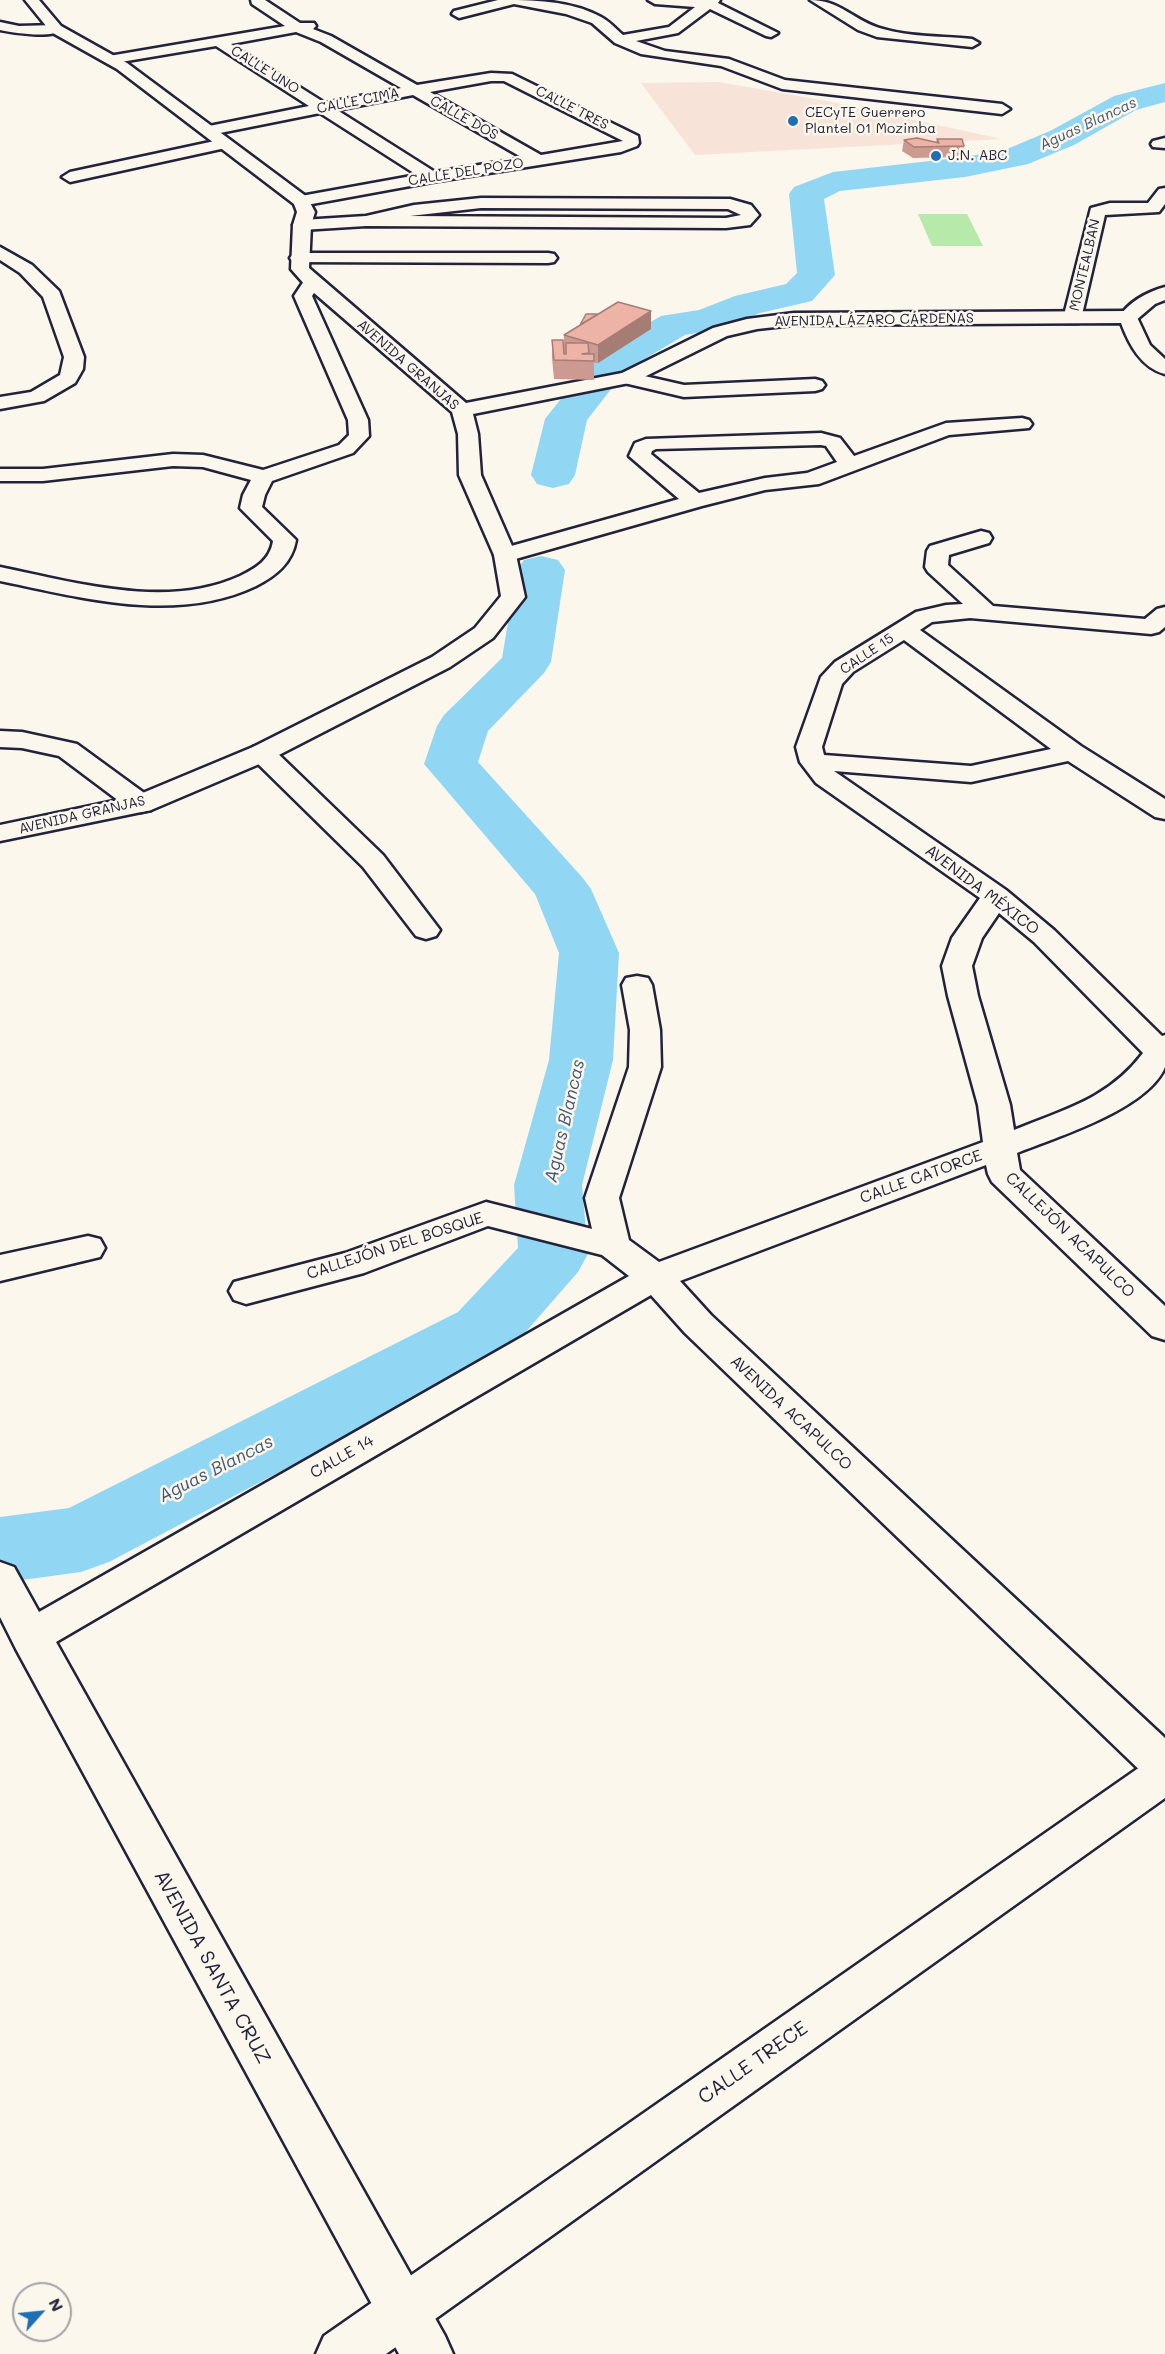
<!DOCTYPE html>
<meta charset="utf-8">
<style>
body{margin:0}
#map{position:relative;width:1165px;height:2354px;overflow:hidden;background:#fbf7ec;font-family:Mali,sans-serif}
canvas{display:block}
.north{position:absolute;left:12px;top:2282px;width:60px;height:60px;box-sizing:border-box;background:#fbf7ec;border:2px solid #a4a2a5;border-radius:50%;rotate:63deg;font-size:16px;font-weight:700;line-height:24px;text-align:center;color:#22223b}
.north::after{content:'';display:block;margin:auto;width:21px;height:27px;background:#1f6fb2;clip-path:polygon(50% 0,100% 100%,50% 72%,0 100%)}
</style>
<div id="map">
<canvas width="1165" height="2354"></canvas>
<div class="north">N</div>
</div>
<script>
const ctx = document.querySelector('canvas').getContext('2d');
ctx.lineJoin = 'round';
function fillPath(path, color) { ctx.fillStyle = color; ctx.fill(path, 'evenodd'); }
function stroke(path, color, width, dash) { ctx.strokeStyle = color; ctx.lineWidth = width; ctx.lineCap = dash ? 'butt' : 'round'; ctx.setLineDash(dash || []); ctx.stroke(path); }
function write(font, color, halo, rows, align = 'center') {
  ctx.font = font + ' Mali,sans-serif'; ctx.lineWidth = 5; ctx.setLineDash([]); ctx.textBaseline = 'middle'; ctx.strokeStyle = halo; ctx.fillStyle = color; for (const [text, x, y, turn = 0] of rows) {
    ctx.save(); ctx.translate(x, y); ctx.rotate((+turn || 0) * Math.PI / 180); ctx.textAlign = isNaN(turn) ? turn : align; if (halo) ctx.strokeText(text, 0, 0); ctx.fillText(text, 0, 0); ctx.restore();
  }
}
const built = new Path2D(`
 M719,82L832,102L1002,139L695,155L641,83Z`);
const green = new Path2D(`
 M918,214H967L983,246H932Z`);
const river = new Path2D(`
 M1165,83V102L1136,110L1074,145L1028,164L965,177L840,191L824,199L835,275L812,301L760,313L719,329L685,335L626,370L587,420L575,475L569,484L553,488L537,484L531,475L545,419L598,352L661,316L699,310L735,296L786,284L797,273L789,194L794,187L833,172L965,157L1007,149L1050,131L1114,96Z
 M541,556L558,560L565,570L551,662L544,673L488,731L478,762L582,877L591,889L619,953L613,1060L582,1185L588,1254L578,1272L510,1350L109,1562L81,1572L0,1583V1517L69,1508L458,1312L518,1248L514,1185L549,1060L559,953L535,894L424,764L437,726L444,715L502,658L517,570L524,560Z`);
const minor = new Path2D(`
 M251,0H265L300,23H314L316,26L313,29L331,36L417,85L491,73L512,74L638,136L639,143L637,146L621,152L432,182L301,206L295,205L293,201L295,197L301,196L417,175L320,113L210,135L204,133L202,130L204,127L309,106L216,46L109,64L102,60L109,56L285,26L252,4ZM296,32L321,42L401,88L325,103L231,44ZM491,81H504L623,141L541,155L430,92ZM413,95L523,158L435,172L337,110Z
 M498,0C532,0 570,0 601,17C609,21 616,29 623,35L669,27L695,7L655,4L648,0H720L718,3L778,33L771,37L766,36L710,9L678,33L636,41L665,51L729,59L785,80L1002,104L1010,109L1002,114L782,89L721,66L641,54L615,43L592,23L566,14L514,4L459,18L452,14L454,11Z
 M810,0C841,0 855,22 883,29C909,37 944,36 972,39L979,43L972,47L877,37L858,30Z
 M0,22L19,26L56,25L63,29C53,39 14,33 0,30Z
 M1165,138V148L1153,147L1151,144L1153,141Z
 M224,139L230,141L232,144L230,147L70,182L62,177L70,172Z
 M1165,188V204L1159,212L1105,215L1081,319L1079,323H1065L1063,319L1091,208L1110,203H1148L1159,189Z
 M481,198L730,199L751,205L759,215L750,225L726,228L366,226L302,230L296,229L293,225L296,221L302,220L366,216L414,205ZM481,208L728,209L741,215L726,218L410,216Z
 M0,247L32,265L59,291L84,357L83,369L75,383L44,401L0,409V397L31,392L60,375L64,357L43,297L20,273L0,260Z
 M299,253H548L554,254L557,258L554,262L548,263L293,262L290,258L293,254Z
 M312,277L318,278L321,282L312,296L368,420L369,436L353,453L272,481L265,495L262,507L296,540C292,563 276,576 256,586C176,624 83,598 0,581V567C75,582 166,610 240,576C256,568 270,560 273,541L240,508L243,495L251,480L203,467L173,466L43,481H0V469H43L173,454L203,455L263,470L339,445L349,435L348,420L294,296L306,278Z
 M1165,287V300L1155,304L1135,321H1121L1119,317C1129,302 1147,292 1165,287Z
 M627,372L684,385L815,379L822,381L825,385L822,389L815,391L684,397L620,382L617,378L620,374Z
 M1022,418L1029,420L1032,424L1029,428L949,435L819,484L765,490L702,506L505,562L497,560L494,555L497,550L679,499L629,456L635,443L646,439L821,433L840,438L854,456L946,423ZM821,445L826,446L837,462L807,473L765,478L699,493L651,454L652,451L656,449Z
 M981,531L989,533L992,538L989,543L949,555L948,565L993,606L1145,619L1157,609L1165,607V627L1159,632L1151,634L970,618L932,622L920,630L1081,746L1165,799V819L1155,817L1068,761L971,782L834,771L1006,890L1054,930L1162,1036L1165,1035C1165,1044 1165,1059 1165,1067C1148,1109 1057,1137 1017,1153L1020,1170L1165,1306V1340L1152,1336L992,1182L988,1174L986,1165L680,1281L711,1315L1165,1738V1785L1150,1780L685,1333L651,1295L56,1642L445,2336L453,2354H399L16,1649L0,1617V1562L14,1567L39,1612L629,1276L602,1255L488,1226L364,1273L246,1304L234,1300L229,1291L234,1282L345,1253L486,1202L592,1229L585,1198L629,1067L630,1030L622,985L626,978L637,976L648,978L652,985L660,1030L661,1067L619,1198L629,1240L659,1262L983,1142L978,1105L948,996L942,966L952,938L980,898L816,783L800,762L796,747L821,677L835,662L916,612L946,605L963,604L928,572L925,567L927,551L930,546ZM904,640L1051,749L971,766L824,755L822,747L842,684L853,672ZM999,913L1034,942L1143,1053C1108,1099 1065,1109 1014,1130L1010,1105L978,996L972,966L982,938Z
 M0,731L22,732L77,744L151,798L154,804L151,810L141,812L131,810L59,756L22,748L0,747Z
 M262,745L271,747L383,855L440,930L436,936L426,939L416,936L363,867L253,759L249,753L253,747Z
 M88,1236L100,1239L105,1248L100,1257L0,1281V1255Z`);
const major = new Path2D(`
 M25,0H39L61,26L127,63L307,197L315,212L311,225L309,268L466,403L622,373L713,328L747,319L794,313L1128,311L1135,313L1150,345L1165,359V374C1141,368 1129,344 1121,323L794,325L757,329L727,336L634,382L473,414L478,434L481,475L516,555L525,597L493,638L450,667L271,759L151,810L0,841V825L133,797L253,747L432,657L475,628L501,596L494,555L459,475L458,434L452,412L306,286L291,269L293,225L297,212L294,204L117,69L51,32Z
 M1165,1755V1798L386,2354H316L324,2336L1150,1760Z`);
const wall = new Path2D(`
 M937,139L964,146L962,157L913,158L902,151L904,140L936,142Z
 M651,329L598,363H594V380L554,379L552,358V340L564,354V335Z`);
const shadedWall = new Path2D(`
 M651,311V329L598,363V345Z`);
const building = new Path2D(`
 M917,138L939,143L937,139H962L964,146L914,147L904,140Z
 M618,302L651,311L598,345L564,335Z
 M586,314H598L580,325Z
 M552,340H563L564,354H566V343H588L589,353L582,354H594V361L554,360Z`);
const markers = [
 [793,121,6,"#1f6fb2"],
 [936,156,6,"#1f6fb2"]
];
const farStreetnames = [
 ["CALLE UNO",265,70,32],
 ["CALLE CIMA",358,101,-11],
 ["CALLE TRES",572,108,27],
 ["CALLE DOS",464,118,29],
 ["CALLE DEL POZO",466,172,-9],
 ["MONTEALBAN",1085,265,-77],
 ["AVENIDA LÁZARO CÁRDENAS",874,320,-1],
 ["AVENIDA GRANJAS",408,365,41],
 ["CALLE 15",867,654,-34],
 ["AVENIDA GRANJAS",82,815,-13]
];
const farPoinames = [
 ["CECyTE Guerrero",805,113],
 ["Plantel 01 Mozimba",805,129],
 ["J.N. ABC",948,156]
];
const farWaternames = [
 ["Aguas Blancas",1088,124,-25]
];
const streetNames = [
 ["AVENIDA MÉXICO",982,890,37],
 ["CALLE CATORCE",921,1177,-20],
 ["CALLEJÓN ACAPULCO",1070,1235,44],
 ["CALLEJÓN DEL BOSQUE",395,1246,-18],
 ["AVENIDA ACAPULCO",791,1413,43],
 ["CALLE 14",342,1457,-30]
];
const waterNames = [
 ["Aguas Blancas",565,1121,-77],
 ["Aguas Blancas",216,1469,-27]
];
const nearStreetnames = [
 ["AVENIDA SANTA CRUZ",212,1967,61],
 ["CALLE TRECE",753,2063,-35]
];
fillPath(built, '#f7e3d7');
fillPath(green, '#b7e9aa');
fillPath(river, '#91d7f3');
stroke(minor, '#22223b', 5);
stroke(major, '#22223b', 5);
fillPath(minor, '#fbf7ec');
fillPath(major, '#fbf7ec');
fillPath(wall, '#cc9a90');
fillPath(shadedWall, '#a67d75');
fillPath(building, '#edb3a7');
stroke(building, '#a67d75', 1.5);
for (const [x, y, r, color] of markers) { const dot = new Path2D(); dot.arc(x, y, r, 0, 2 * Math.PI); ctx.fillStyle = color; ctx.fill(dot); stroke(dot, '#fbf7ec', 2); }
write('14px', '#22223b', '#fbf7ec', farStreetnames);
write('14px', '#22223b', '#fbf7ec', farPoinames, 'left');
write('italic 15px', '#435872', '#fbf7ec', farWaternames);
write('16px', '#22223b', '#fbf7ec', streetNames);
write('italic 18px', '#435872', '#fbf7ec', waterNames);
write('20px', '#22223b', '#fbf7ec', nearStreetnames);
</script>
